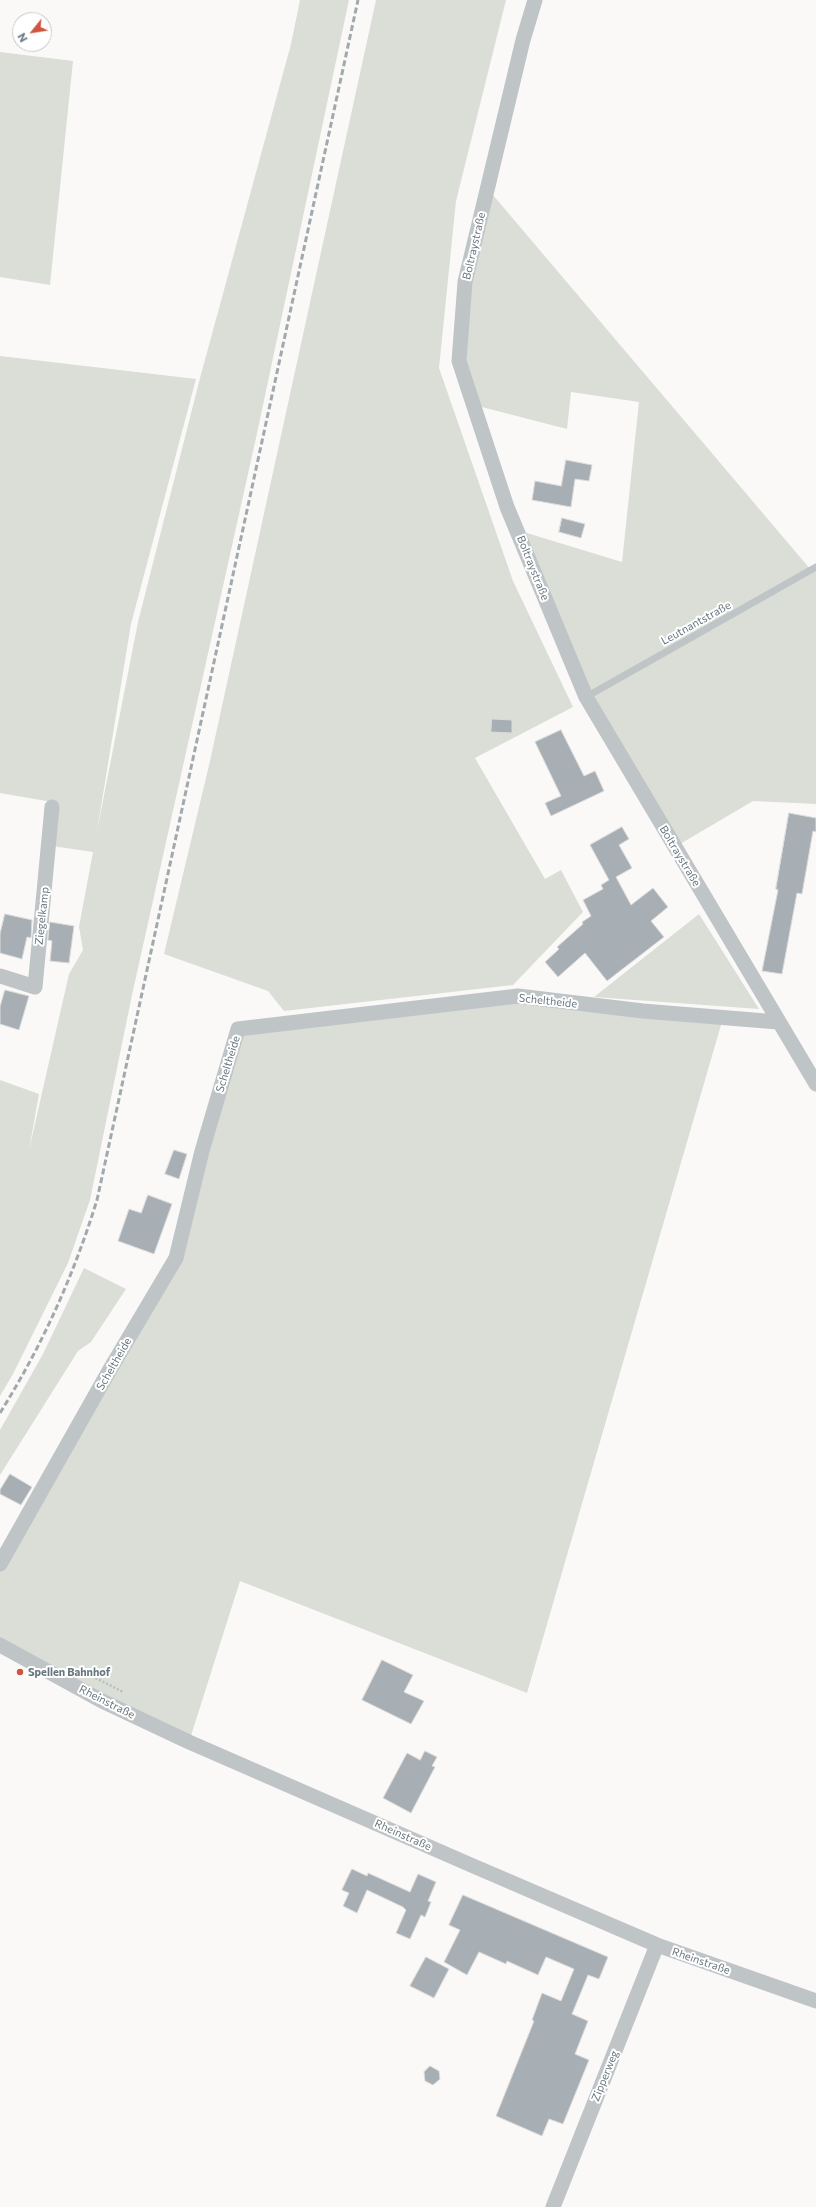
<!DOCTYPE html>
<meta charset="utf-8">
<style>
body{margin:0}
#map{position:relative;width:816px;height:2207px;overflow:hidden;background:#faf9f8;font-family:Commissioner,sans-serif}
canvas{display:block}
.north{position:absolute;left:12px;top:12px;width:40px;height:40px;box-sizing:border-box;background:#fff;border:1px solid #c2c9cc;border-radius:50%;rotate:240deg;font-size:11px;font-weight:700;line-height:16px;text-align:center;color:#67777f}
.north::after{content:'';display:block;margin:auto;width:14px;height:18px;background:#d2543f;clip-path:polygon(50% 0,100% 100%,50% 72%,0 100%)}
</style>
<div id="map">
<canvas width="816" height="2207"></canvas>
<div class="north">N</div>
</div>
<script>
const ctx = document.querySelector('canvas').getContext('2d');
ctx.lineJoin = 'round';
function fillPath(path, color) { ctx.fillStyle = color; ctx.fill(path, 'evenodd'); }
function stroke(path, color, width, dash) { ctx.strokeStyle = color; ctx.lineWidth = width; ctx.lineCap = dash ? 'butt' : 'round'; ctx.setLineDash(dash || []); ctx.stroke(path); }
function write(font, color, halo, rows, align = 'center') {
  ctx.font = font + ' Commissioner,sans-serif'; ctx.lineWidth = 4; ctx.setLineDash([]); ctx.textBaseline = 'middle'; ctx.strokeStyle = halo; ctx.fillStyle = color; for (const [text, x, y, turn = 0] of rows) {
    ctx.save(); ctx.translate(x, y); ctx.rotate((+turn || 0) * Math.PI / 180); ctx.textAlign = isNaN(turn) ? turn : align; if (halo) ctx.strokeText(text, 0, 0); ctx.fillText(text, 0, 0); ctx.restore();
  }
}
const green = new Path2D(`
 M300,0H349L256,438L132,995L90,1200L68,1263L13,1374L0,1396V1080L39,1094L29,1150L69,974L83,950L79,927L93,852L52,846L58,803L0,793V356L196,379L131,624L97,831L138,622L200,378L291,44Z
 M376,0H506L456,201L439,368L513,581L573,707L475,758L545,879L561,870L583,912L513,985L284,1011L268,991L164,954L210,761Z
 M0,52L73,61L50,285L0,277Z
 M487,188L811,570L816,567V804L753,801L675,847L586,697L517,530L622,562L639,402L571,392L567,429L474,405L459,361Z
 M699,914L759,1009L594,997Z
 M518,996L723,1018L527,1693L240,1581L189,1742L0,1645V1562L176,1258L238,1029Z
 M84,1268L126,1289L91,1342L78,1351L0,1475V1430L43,1354Z`);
const building = new Path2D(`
 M566,460L592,465L589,481L575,479L571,507L532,500L535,481L561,486Z
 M562,518L585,524L581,538L559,532Z
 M492,719L512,720V733L491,732Z
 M561,730L584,776L595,771L604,791L551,816L545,803L561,796L535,742Z
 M789,813L816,818V832L813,831L802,894L797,893L782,974L762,971L778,890L776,889Z
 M622,827L629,839L619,845L632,868L616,877L631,905L653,888L668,907L651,921L664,937L607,981L585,953L558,977L545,962L559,949L557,947L583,924L582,922L591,916L583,900L603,889L601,885L609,880L590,845Z
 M5,914L32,920L31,938L27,937L22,959L0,953V934Z
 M50,922L74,926L69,963L50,961L52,941L48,940Z
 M5,990L29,996L19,1030L0,1024V1007Z
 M174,1150L187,1154L179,1179L165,1174Z
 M148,1195L172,1204L154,1254L118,1241L129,1209L141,1213Z
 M10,1474L32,1487L21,1505L0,1494V1490Z
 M382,1660L413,1675L404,1692L424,1701L411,1724L362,1700Z
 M425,1751L437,1757L432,1766L435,1767L411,1813L383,1798L407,1753L420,1760Z
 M352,1869L367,1876L368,1873L410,1892L418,1874L436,1882L428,1901L431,1902L425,1917L421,1915L410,1939L396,1933L406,1910L403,1907L367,1890L357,1913L343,1906L349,1893L342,1890Z
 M463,1895L608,1957L599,1979L588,1975L572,2014L588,2021L575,2054L589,2060L563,2124L549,2119L542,2136L496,2116L534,2021L532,2020L542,1993L561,2001L574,1969L546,1957L538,1975L507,1961L506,1964L479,1952L467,1975L444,1962L460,1930L449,1925Z
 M426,1957L449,1969L434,1998L410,1986Z
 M430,2066L439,2071L440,2079L433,2085L425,2081L424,2072Z`);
const path = new Path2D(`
 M92,1676L123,1692`);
const lane = new Path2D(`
 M586,697L816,567`);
const street = new Path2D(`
 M535,0L523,40L465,282L459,361L507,507L586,697L816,1084
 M0,976L35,987L52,807
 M0,1564L109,1371L176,1258L202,1151L238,1029L518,996L643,1011L778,1022
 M0,1645L102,1701L189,1742L471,1865L657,1945L816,2001
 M553,2207L657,1945`);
const rail = new Path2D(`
 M0,1413C43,1344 73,1277 97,1200L358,0`);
const markers = [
 [20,1672,4,"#d2543f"]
];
const streetNames = [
 ["Boltraystraße",474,246,-77],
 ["Boltraystraße",533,568,68],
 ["Leutnantstraße",696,623,-29],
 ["Boltraystraße",680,856,59],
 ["Ziegelkamp",42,916,-84],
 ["Scheltheide",548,1001,6],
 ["Scheltheide",228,1064,-73],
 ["Scheltheide",114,1364,-60],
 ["Rheinstraße",107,1702,27],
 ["Rheinstraße",403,1835,24],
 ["Rheinstraße",701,1961,19],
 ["Zipperweg",605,2076,-68]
];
const poiNames = [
 ["Spellen Bahnhof",28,1672]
];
fillPath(green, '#daded7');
fillPath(building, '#a7afb4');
stroke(building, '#dbdbda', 1);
stroke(path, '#babec0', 2.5, [2, 2]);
stroke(lane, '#bfc4c7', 7);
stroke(street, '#bfc4c7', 15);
stroke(rail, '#a2a9ad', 3, [6, 3]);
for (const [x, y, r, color] of markers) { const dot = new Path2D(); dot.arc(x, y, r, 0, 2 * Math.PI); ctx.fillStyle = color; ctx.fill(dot); stroke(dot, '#fff', 1.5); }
write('11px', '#67777f', '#fff', streetNames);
write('bold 11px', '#67777f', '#fff', poiNames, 'left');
</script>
